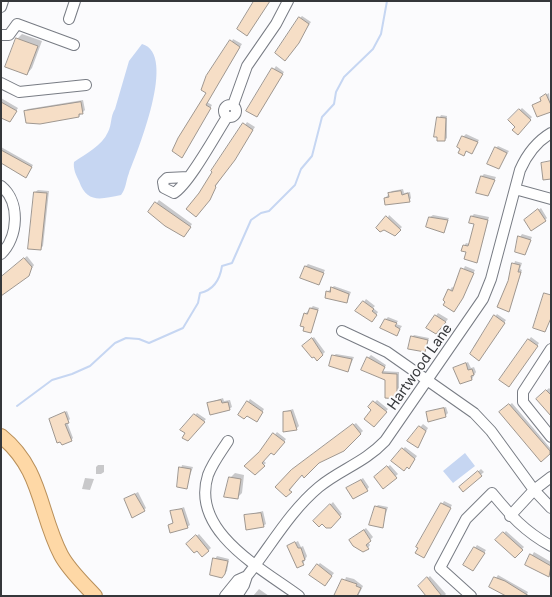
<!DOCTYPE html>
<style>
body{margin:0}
#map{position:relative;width:552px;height:597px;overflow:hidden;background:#fbfbfd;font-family:Inter,sans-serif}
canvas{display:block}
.frame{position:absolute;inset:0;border:2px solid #35373a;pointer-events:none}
</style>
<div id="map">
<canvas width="552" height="597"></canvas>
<div class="frame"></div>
</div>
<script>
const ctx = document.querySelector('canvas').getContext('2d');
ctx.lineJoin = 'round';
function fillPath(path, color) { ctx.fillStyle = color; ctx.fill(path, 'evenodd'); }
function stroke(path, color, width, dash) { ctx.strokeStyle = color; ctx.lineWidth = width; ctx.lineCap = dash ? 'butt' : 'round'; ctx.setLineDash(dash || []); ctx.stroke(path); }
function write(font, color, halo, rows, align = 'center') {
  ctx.font = font + ' Inter,sans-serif'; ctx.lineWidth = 4; ctx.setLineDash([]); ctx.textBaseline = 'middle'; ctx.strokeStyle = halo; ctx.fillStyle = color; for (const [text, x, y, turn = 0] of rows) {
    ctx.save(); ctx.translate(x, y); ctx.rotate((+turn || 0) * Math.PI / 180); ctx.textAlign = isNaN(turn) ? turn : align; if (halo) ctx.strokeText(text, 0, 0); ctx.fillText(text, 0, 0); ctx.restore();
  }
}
const water = new Path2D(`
 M142,44C178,54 137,152 129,173C126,180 126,189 121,195C101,199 87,204 79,181C76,175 73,169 74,162C85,154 102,146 108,132C112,125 110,117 115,109L129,61Z
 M465,453L475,466L453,483L443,471Z`);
const shadow = new Path2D(`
 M302,16L311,22L287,57L300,18Z
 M22,34L42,41L32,68L27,74L17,39Z
 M233,39L242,44L207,102L212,105L182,157L208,93Z
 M276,66L284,72L259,113L248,110Z
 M549,93L551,111L533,106L542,100L541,98Z
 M1,98L18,108L10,121L1,116Z
 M83,100L85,110L79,116L25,111L28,109Z
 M522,108L532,117L518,134L517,127L510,120Z
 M441,115L447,116V138L445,140L435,136L436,125Z
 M247,122L255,127L198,213L200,193Z
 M466,134L479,140L472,153L467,150L464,154L463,137Z
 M498,146L509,151L499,167L496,148Z
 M1,147L33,165L26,177L1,162Z
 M484,174L496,177L488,195L482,176Z
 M403,189L404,193L410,192L411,198L409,201L385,198L392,191Z
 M38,190L49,191L43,246L40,249L35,192Z
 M159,200L192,224L186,233L150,212Z
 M541,208L547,218L545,220L528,218Z
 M474,214L489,217L477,262L464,246L466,243L470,244L475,223L472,216Z
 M389,215L402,227L395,234L384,228Z
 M433,215L449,218L444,231L430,217Z
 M522,234L532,237L525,253L520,237Z
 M27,256L34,265L28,275L1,278Z
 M515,261L522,263L520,269L522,270L509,310V281Z
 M308,264L325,270L318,284L306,266Z
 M465,266L475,270L456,308L444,305L446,296L452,287L455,289Z
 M334,286L351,292L347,302L327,292Z
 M366,299L375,306L373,308L378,312L374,318L364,302Z
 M313,306L319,308L310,332L305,314Z
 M438,313L448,319L444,324L442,327H428Z
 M497,314L506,320L481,357L474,346Z
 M388,317L398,321L396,324L402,326L397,334L386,319Z
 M414,335L429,338L425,351L412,337Z
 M314,337L325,352L323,354L306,344Z
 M531,337L539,343L511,383L500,379Z
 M336,354L354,357L348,371L333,356Z
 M371,355L386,365L383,371L399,372V395L396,397L387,379L368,358Z
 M468,362L471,368L474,367L476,372L472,379L460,383L454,369Z
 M549,388L551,390V415L537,399Z
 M223,398L224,401L230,400L232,407L229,409L208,403Z
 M250,399L264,409L259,418L247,414L248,402Z
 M377,400L388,409L374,425L373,409L370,407Z
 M512,403L551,449L541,460L501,412Z
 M446,407L448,413L445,416L427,412Z
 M293,409L299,426L296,429L284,412Z
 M67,411L70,419L67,422L73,438L71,440L50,419Z
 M197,413L206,419L188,439L187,433L182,430Z
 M356,423L363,431L343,450L329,455L302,473L286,496L295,468Z
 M423,424L428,428L418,446L409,440Z
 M277,432L286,439L277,451L271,452L263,460L266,463L255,473L260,453Z
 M405,447L417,456L409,467L393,460Z
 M98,465H104V472L101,474H96V467Z
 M182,465L193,467L186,487L178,479Z
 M390,465L398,474L383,487L378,475Z
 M481,469L484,472L463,490L460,488Z
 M235,473L244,475L242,493L238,497L231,477Z
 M85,478L94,479L90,490L82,489Z
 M363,478L369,487L367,490L348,488Z
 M138,492L146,508L144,510L125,499Z
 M444,501L452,505L424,556L418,547Z
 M333,502L342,514L330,527L315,521Z
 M378,505L388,507L382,526L376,507Z
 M184,507L190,525L187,527L170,525L174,522L172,512Z
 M263,511L266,524L263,526L246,516Z
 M366,528L373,537L368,542L370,545L368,548L353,538Z
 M506,531L524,547L515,556L497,540Z
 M199,534L211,548L203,555L187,544Z
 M298,541L301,547L303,546L307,556L303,564L288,546Z
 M477,545L486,550L475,567V548Z
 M534,552L551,562V573L548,576L527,564Z
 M217,556L229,559L227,571L222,576L215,559Z
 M320,563L334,573L327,582L318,565Z
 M498,575L528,592L526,596L491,586Z
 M430,576L446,594L444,596H428L419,586Z
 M346,577L354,579L363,586L358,596H340Z
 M259,589L269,596H253Z`);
const stream = new Path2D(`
 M17,406L52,380L72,374L90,366L115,343L126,338L139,339L149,343L183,328L198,303L200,293C214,290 220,279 222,266L232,263L251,220L261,213L269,211L295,185L301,169L312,156L322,117L334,104L336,92L344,77L373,49L381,34L387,1`);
const building = new Path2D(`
 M254,1H270L247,36L237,29Z
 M299,17L309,24L299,43L285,61L275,53Z
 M16,38L38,46L27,75L5,67Z
 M230,40L240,47L206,105L211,108L182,158L172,151L178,138L206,93L201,90L206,76Z
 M272,68L283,74L257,117L246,111Z
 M546,94L551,105V112L537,117L532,105L541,101L540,98Z
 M1,102L17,111L10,122L1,118Z
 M81,102L83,114H79V117L40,124L26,123L24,111Z
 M519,109L531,120L518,135L512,130L515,127L508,120Z
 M437,117L446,118L445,141H437V137H434Z
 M243,123L253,130L235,160L215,186L216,187L210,200L196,217L186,209L199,193L212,172L211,171Z
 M462,136L478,142L472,154L466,151L464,156L458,153L460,149L457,147Z
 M495,147L507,153L499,169L487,164Z
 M1,150L32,167L26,178L1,163Z
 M551,161V179L543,180L541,163Z
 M481,176L495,180L488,196L476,193Z
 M401,191L402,195L408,193L410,202L385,205L384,198L389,197L388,193Z
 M34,192L47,193L41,250L28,249Z
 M155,202L191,227L184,237L165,226L148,212Z
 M538,209L546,221L531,231L524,220Z
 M386,216L401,230L395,236L384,230L380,232L376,228Z
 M471,216L488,220L477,263L464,259L466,252L461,251L463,245L468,246L469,243L474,224L469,223Z
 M429,217L448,220L444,233L426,227Z
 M518,236L531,240L525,255L515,252Z
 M24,258L32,267L29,276L1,296V277Z
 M512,263L520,265L518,272H521L509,312L497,307L508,281Z
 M305,266L324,273L319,285L300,278Z
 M461,268L474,273L463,298L454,312L443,305L445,302L443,300L448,289L452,291Z
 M331,287L349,294L347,303L325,298L326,291L330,292Z
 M544,293L551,295V318L545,332L533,328Z
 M363,301L374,309L372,311L377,315L372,322L355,311Z
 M310,308L318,310L311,333L303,331L304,327L300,326L304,313L307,314Z
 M435,315L446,322L436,334L426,328Z
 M494,315L505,323L479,361L470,354Z
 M385,319L397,323L395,326L400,329L397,336L380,328Z
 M411,336L428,340L425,352L408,349Z
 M312,338L323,355L317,361L314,357L312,358L302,346Z
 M528,339L538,346L509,387L499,380Z
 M332,355L352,359L348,372L329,366Z
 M367,357L385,367L382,373L397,374V399L385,398V380L361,370Z
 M466,363L468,370L472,369L474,375L471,376L472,380L460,384L453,368Z
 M546,390L551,395V416L536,399Z
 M221,400L222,403L228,402L230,410L210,415L207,403Z
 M247,401L263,412L257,422L247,416L244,419L238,415Z
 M373,401L387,412L374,427L364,419L371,410L368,407Z
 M509,404L550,451V454L541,462L499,412Z
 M444,408L446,417L428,422L426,412Z
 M291,411L297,430L283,432V412Z
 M65,412L69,423L65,424L72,441L62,445L60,442L57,443L49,419Z
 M194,414L205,422L188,441L182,438L185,433L180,430Z
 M353,424L361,434L344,451L319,463L304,478L302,475L289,490L292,492L286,497L275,487L291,470Z
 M419,426L426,431L418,448L407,441Z
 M273,433L285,442L274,455L271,453L262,463L265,466L255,475L244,466L259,452Z
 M402,448L415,459L409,469L407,467L404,471L391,461Z
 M387,466L397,478L383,489L374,477Z
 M179,467L191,469L187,489L177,487Z
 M478,471L482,476L463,492L459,487Z
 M229,477L241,479L238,499L224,497Z
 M361,480L368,491L353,499L346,488Z
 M135,494L145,511L132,518L124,499Z
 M441,503L451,508L424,558L415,553L418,548L416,547Z
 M330,504L341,517L331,528H326L322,524L319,527L313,521Z
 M375,506L386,509L383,528L369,525Z
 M182,509L188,528L170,533L168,525L173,523L170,511Z
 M261,513L264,527L246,530L244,515Z
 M364,530L371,541L366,545L369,549L363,552L353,546L349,540Z
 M503,532L523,550L515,558L495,540Z
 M196,535L209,551L202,557L197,551L194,553L186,544Z
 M295,542L298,548H301L305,560L302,561L304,565L297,568L287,546Z
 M474,547L485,553L473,571L463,565Z
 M530,554L551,566L549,577L525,565Z
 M213,558L228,561L225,574L222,578L210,575Z
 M317,564L332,576L325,586L309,575Z
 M427,577L437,590L442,596H426L418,586Z
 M494,577L505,581L529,596H506L489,587Z
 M342,579L357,584L356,586L361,588L357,596H334Z`);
const minor = new Path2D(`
 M1,7L3,1
 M69,19L75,1
 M1,35H9L17,24L74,45
 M1,83L19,92L86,85
 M224 111a6 6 0 1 1 12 0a6 6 0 1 1-12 0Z
 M233,105L247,66L276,24L288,1
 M188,177L167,178L163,182L164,188L174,193C189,184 216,134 227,117
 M1,186C21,202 18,238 1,254
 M515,189L551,199
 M342,331L387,352L474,413L491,431L534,490L551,508
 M551,349L523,392V402L551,437
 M228,441C221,452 213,462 208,475C190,531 261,568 299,596
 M510,516L534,490L551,477
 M225,596L238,580L247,576
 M237,596L244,585L247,576C270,547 290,511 319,487C341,469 364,463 385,441L483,299L491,279L520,170C527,154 536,142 551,133
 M471,596L440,568L466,519L492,493C511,516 524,531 551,546`);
const major = new Path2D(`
 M1,436C42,469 39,513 61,555C69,570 83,583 95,596`);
const streetNames = [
 ["Hartwood Lane",420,367,-55]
];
fillPath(water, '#c6d6f2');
fillPath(shadow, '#0003');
stroke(stream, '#c6d6f2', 2);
fillPath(building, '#f6dec6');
stroke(building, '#9f9790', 1);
stroke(minor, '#787c84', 12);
stroke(major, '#b88f5a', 16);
stroke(minor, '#fff', 10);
stroke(major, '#fed8a6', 14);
write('14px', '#35373a', '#fbfbfd', streetNames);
</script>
